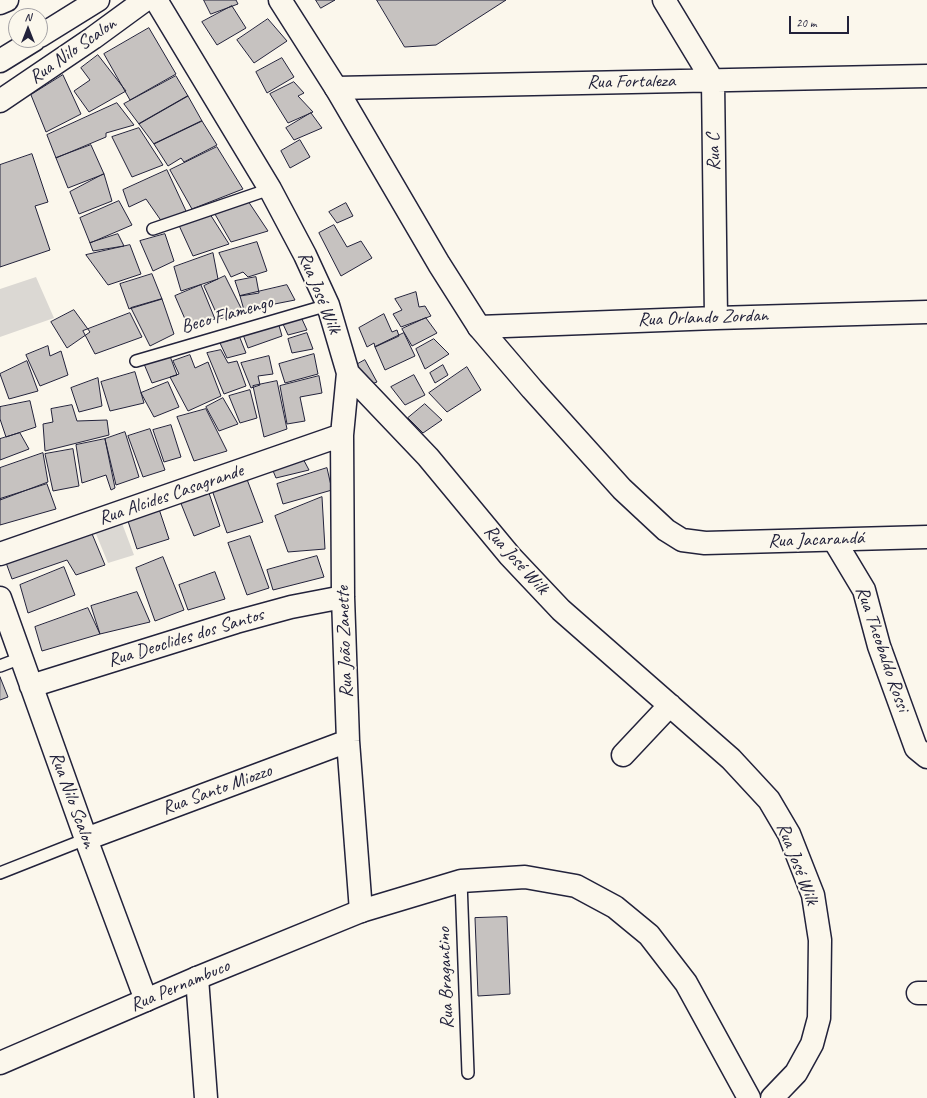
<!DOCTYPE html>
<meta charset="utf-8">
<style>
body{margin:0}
#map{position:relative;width:927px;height:1098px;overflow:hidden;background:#fbf7ec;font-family:Caveat,sans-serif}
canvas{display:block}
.north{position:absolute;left:8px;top:8px;width:40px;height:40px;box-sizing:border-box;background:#fbf7ec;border:1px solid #a4a2a5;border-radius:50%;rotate:0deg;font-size:11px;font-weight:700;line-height:16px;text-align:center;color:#22223b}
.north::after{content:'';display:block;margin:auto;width:14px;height:18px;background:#22223b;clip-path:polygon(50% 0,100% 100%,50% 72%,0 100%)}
.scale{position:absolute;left:789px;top:16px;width:60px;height:18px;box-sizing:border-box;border:2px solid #22223b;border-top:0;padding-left:5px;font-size:12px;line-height:14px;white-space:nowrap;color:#22223b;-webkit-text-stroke:3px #fbf7ec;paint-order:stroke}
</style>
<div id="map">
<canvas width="927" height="1098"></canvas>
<div class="north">N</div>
<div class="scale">20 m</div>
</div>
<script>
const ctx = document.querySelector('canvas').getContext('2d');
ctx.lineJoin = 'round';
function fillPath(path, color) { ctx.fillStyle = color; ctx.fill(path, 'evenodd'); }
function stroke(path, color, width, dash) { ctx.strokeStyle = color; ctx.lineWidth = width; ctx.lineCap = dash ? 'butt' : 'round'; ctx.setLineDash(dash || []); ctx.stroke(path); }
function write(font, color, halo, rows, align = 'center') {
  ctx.font = font + ' Caveat,sans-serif'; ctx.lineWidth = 4; ctx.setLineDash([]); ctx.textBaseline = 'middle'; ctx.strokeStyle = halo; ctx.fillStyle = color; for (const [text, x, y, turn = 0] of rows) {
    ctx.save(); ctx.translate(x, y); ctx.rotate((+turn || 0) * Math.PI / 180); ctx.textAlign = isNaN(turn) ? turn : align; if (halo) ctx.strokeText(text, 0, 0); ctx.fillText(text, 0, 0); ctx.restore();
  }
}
const green = new Path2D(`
 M36,277L54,318L0,337V289Z
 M120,518L134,555L108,563L94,529Z`);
const building = new Path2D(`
 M204,0H236L238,4L211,14Z
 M316,0H335L321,8Z
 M377,0H506L436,45L405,47Z
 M232,6L246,28L217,45L202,22Z
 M268,19L287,41L254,63L237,40Z
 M149,28L176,74L130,100L104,54Z
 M98,55L126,91L89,112L74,91L90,80L81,68Z
 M282,58L294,77L267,93L256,72Z
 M63,75L81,114L46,132L31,95Z
 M176,76L188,96L139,124L124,104Z
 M294,82L304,93L298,96L313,112L288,123L270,94Z
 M188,96L202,121L154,144L139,124Z
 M117,103L134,125L106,133V137L56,158L47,135Z
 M311,113L322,128L294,140L286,128Z
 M202,121L217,145L184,162L181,158L168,166L154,144Z
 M139,128L163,165L132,177L112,137Z
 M300,140L310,157L290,168L281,151Z
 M91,145L104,174L68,188L56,158Z
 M217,147L243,189L192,209L170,170Z
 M32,154L48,202L35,206L50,250L0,267V165Z
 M167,170L186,211L162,222L146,199L129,207L123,190Z
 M104,174L112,201L79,214L70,192Z
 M246,198L268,231L231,242L212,209Z
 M119,201L132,225L90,243L80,218Z
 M346,203L353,216L337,223L329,212Z
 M208,211L229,244L193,256L177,221Z
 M334,225L347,247L361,241L372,258L341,276L319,233Z
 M118,234L124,246L93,251L90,243Z
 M165,234L174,261L153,271L140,241Z
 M257,242L267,271L248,277L243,272L231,277L219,253Z
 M130,245L141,274L108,285L86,255Z
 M213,253L218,279L181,291L174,267Z
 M152,274L162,299L129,309L120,284Z
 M225,276L243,312L219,319L204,286Z
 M256,277L259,293L240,296L235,281Z
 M201,285L215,319L188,326L175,296Z
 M287,285L295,300L244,310L240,296Z
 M416,292L419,307L425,306L431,316L401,327L393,314L402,310L395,299Z
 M162,299L174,334L150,346L131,308Z
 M74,310L90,332L67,348L51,322Z
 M130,313L142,337L95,354L83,331Z
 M384,314L392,332L397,330L399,336L375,347L374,343L367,347L359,328Z
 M301,317L307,330L288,335L283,324Z
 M426,318L437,333L412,346L402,329Z
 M278,322L282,336L248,348L242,332Z
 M307,333L313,349L292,353L288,339Z
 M404,333L415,356L385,370L375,347Z
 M240,338L246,353L227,358L220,343Z
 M434,339L449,354L425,369L416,349Z
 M48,346L50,356L61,351L68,375L40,386L26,355Z
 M221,350L228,363L237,361L246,386L224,394L207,353Z
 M314,354L318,374L285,383L279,364Z
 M190,355L195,368L208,362L221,396L188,411L170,377L179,374L173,361Z
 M170,356L177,375L152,383L144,364Z
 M269,356L273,374L258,376L260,385L251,388L241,363Z
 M365,360L377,382L366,386L356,365Z
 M27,361L38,391L9,399L0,374Z
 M443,365L448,375L435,383L430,373Z
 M467,367L481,390L447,412L429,393Z
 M135,372L144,403L110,411L101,382Z
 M414,375L425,395L405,405L391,387Z
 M319,376L322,393L300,397L305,421L287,424L280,386Z
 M98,378L102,406L79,412L71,388Z
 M277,381L287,429L264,437L253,386Z
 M168,382L179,407L154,417L141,393Z
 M250,390L257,418L240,423L229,396Z
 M223,398L238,424L219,431L206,407Z
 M30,401L36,427L6,437L0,419V407Z
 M425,404L442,420L423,433L408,418Z
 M72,405L77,421L107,420L109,435L45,451L43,424L53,422L51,409Z
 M206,409L227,451L194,461L177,417Z
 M171,425L181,457L164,462L153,430Z
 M150,429L165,470L143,477L128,436Z
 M125,432L139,477L116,485L105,439Z
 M20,433L29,449L0,460V439Z
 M105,439L115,488L111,490L106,475L82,483L76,445Z
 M73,449L79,486L53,491L45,454Z
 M43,453L48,482L0,500V468Z
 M300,453L309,470L276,478L269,461Z
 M327,468L332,490L283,504L277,484Z
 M245,474L263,522L227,533L211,487Z
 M47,484L56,509L0,525V499Z
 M208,490L220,526L194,536L180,501Z
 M322,497L325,549L288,552L275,516Z
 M158,506L169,539L137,549L126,515Z
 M90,529L105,565L76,575L67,560L12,579L5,560Z
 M250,536L269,588L247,595L228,543Z
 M317,556L324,577L273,590L267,570Z
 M163,557L184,610L155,621L136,568Z
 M64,567L75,595L28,613L20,585Z
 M215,572L225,599L188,610L179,585Z
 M137,592L150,622L100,634L91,606Z
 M88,608L100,634L42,651L35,627Z
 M0,677L8,697L0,700Z
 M507,917L510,994L478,996L475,918Z`);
const lane = new Path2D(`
 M153,229L270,189
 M136,361L328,305
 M0,666L21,658
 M0,873L86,839
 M461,881L468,1073`);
const street = new Path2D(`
 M156,0L270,189L305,255L328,305L348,373L428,457L510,556L561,610L731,759L769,800L789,834L813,895L820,940L819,1018L812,1044L796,1073L772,1098
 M664,0L713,81L716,318
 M0,3L7,0
 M336,88L927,76
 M0,101L93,38L145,0
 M479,327L716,318L927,312
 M348,373L342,435L343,597L348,741L361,911
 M834,540L864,590L879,646L916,748L927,757
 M0,554L342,435
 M0,598L86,839L146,1000
 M31,686L236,622L291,607L343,597
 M623,755L670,705
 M86,839L348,741
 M197,978L206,1098
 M918,993H927`);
const secondary = new Path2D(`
 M280,0L336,88L439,264L479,327L532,389L622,489L666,530L682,540L705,543L927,537
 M0,1063L197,978L361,911L461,881L525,877L576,886L615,907L649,935L686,983L749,1098`);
const primary = new Path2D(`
 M40,36L98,0
 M0,61L34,40`);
const streetNames = [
 ["Rua Nilo Scalon",73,51,-35],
 ["Rua Fortaleza",631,82,-1],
 ["Rua C",714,152,-91],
 ["Rua José Wilk",319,293,68],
 ["Beco Flamengo",227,315,-16],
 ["Rua Orlando Zordan",703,318,-2],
 ["Rua Alcides Casagrande",171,495,-19],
 ["Rua Jacarandá",816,540,-2],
 ["Rua José Wilk",516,560,48],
 ["Rua Deoclides dos Santos",186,638,-17],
 ["Rua João Zanette",345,642,-92],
 ["Rua Theobaldo Rossi",882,649,71],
 ["Rua Santo Miozzo",217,790,-20],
 ["Rua Nilo Scalon",72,800,70],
 ["Rua José Wilk",797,864,69],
 ["Rua Bragantino",446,978,-92],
 ["Rua Pernambuco",180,986,-23]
];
fillPath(green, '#dbd8d3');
fillPath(building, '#c6c2c0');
stroke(building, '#22223b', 1);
stroke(lane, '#22223b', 14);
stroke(street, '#22223b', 25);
stroke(secondary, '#22223b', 25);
stroke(primary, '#22223b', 25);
stroke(lane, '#fbf7ec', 11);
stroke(street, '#fbf7ec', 22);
stroke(secondary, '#fbf7ec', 22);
stroke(primary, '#fbf7ec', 22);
write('19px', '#22223b', '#fbf7ec', streetNames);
</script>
